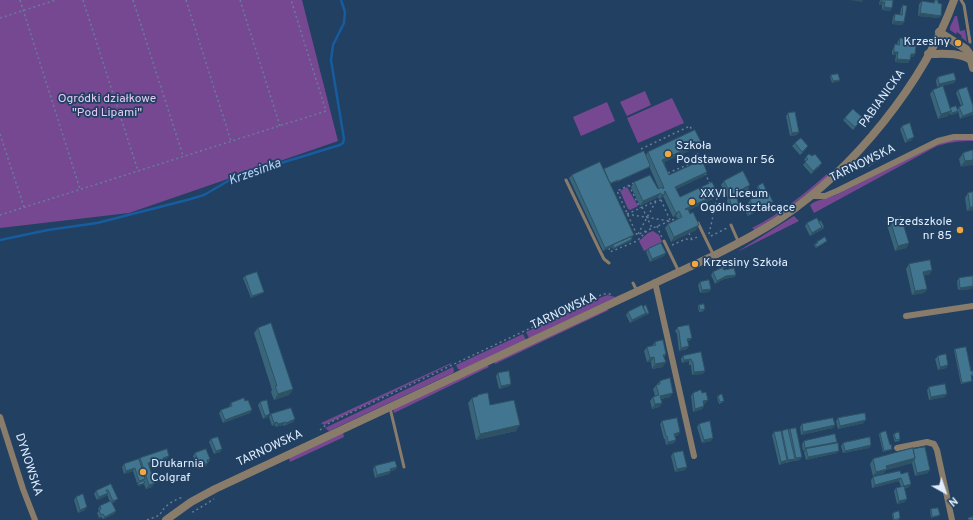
<!DOCTYPE html>
<meta charset="utf-8">
<style>
body{margin:0}
#map{position:relative;width:973px;height:520px;overflow:hidden;background:#224061;font-family:Overpass,sans-serif}
canvas{display:block}
.north{position:absolute;left:925px;top:472px;width:40px;height:40px;-webkit-text-stroke:3px #224061;paint-order:stroke;rotate:140deg;font-size:11px;font-weight:700;line-height:16px;text-align:center;color:#dfedfe}
.north::after{content:'';display:block;margin:auto;width:14px;height:18px;background:#dfedfe;clip-path:polygon(50% 0,100% 100%,50% 72%,0 100%)}
</style>
<div id="map">
<canvas width="973" height="520"></canvas>
<div class="north">N</div>
</div>
<script>
const ctx = document.querySelector('canvas').getContext('2d');
ctx.lineJoin = 'round';
function fillPath(path, color) { ctx.fillStyle = color; ctx.fill(path, 'evenodd'); }
function stroke(path, color, width, dash) { ctx.strokeStyle = color; ctx.lineWidth = width; ctx.lineCap = dash ? 'butt' : 'round'; ctx.setLineDash(dash || []); ctx.stroke(path); }
function write(font, color, halo, rows, align = 'center') {
  ctx.font = font + ' Overpass,sans-serif'; ctx.lineWidth = 3.5; ctx.setLineDash([]); ctx.textBaseline = 'middle'; ctx.strokeStyle = halo; ctx.fillStyle = color; for (const [text, x, y, turn = 0] of rows) {
    ctx.save(); ctx.translate(x, y); ctx.rotate((+turn || 0) * Math.PI / 180); ctx.textAlign = isNaN(turn) ? turn : align; if (halo) ctx.strokeText(text, 0, 0); ctx.fillText(text, 0, 0); ctx.restore();
  }
}
const green = new Path2D(`
 M0,0H302L338,141L129,213L0,228Z
 M955,16H957L960,31L965,30L967,42L961,37L962,36L957,32L956,34L950,30V27Z
 M645,91L651,105L627,116L620,102Z
 M672,98L684,123L638,143L627,118Z
 M607,102L615,121L581,136L573,117Z
 M950,140H973V141C960,141 950,142 937,146L814,213L810,205C817,199 827,199 836,195L937,144Z
 M827,174L829,176C805,196 781,214 755,230L752,228C780,214 804,194 827,174Z
 M627,187L638,206L630,210L628,209L620,191Z
 M794,216L799,221L737,252Z
 M653,231L659,235L662,242L644,251L639,241L648,233Z
 M629,291L529,338L526,332L602,297L608,295L615,297Z
 M604,310H609L495,364L494,361Z
 M523,334L526,340L461,370L458,369L456,365Z
 M451,363V364L324,425L321,423Z
 M487,365L489,367L394,413L393,409Z
 M453,367L454,371L453,373L329,431L325,428Z
 M343,432L344,437L290,462L289,458Z`);
const stream = new Path2D(`
 M0,240L48,230L97,223L187,200L204,195L235,177L340,145L343,143L344,139L331,60L333,45L344,23L345,12L341,0`);
const path = new Path2D(`
 M20,0L80,189
 M83,0L138,171
 M133,0L183,156
 M186,0L231,141
 M240,0L280,126
 M0,18L56,0
 M0,134L24,207
 M698,144L700,148L697,155L700,162
 M694,148L695,150L700,148
 M641,149L690,126L693,133
 M668,173L699,160
 M705,173L710,184
 M634,183L617,191L637,235L648,230
 M629,185L640,208
 M661,200L670,220
 M642,207L652,228
 M627,214L669,221
 M627,214L656,201L661,200L660,198
 M0,215L326,111L291,0
 M657,226L662,238
 M689,233L692,240
 M638,234L656,201
 M709,234L717,198L715,195
 M711,236L727,228
 M672,245L686,239L690,240L700,236
 M609,248L610,252L637,241L648,230L677,218
 M320,430L326,425L331,422L603,294H611
 M193,511V512L214,499
 M147,520L160,515C163,506 175,499 184,497`);
const service = new Path2D(`
 M961,0L964,5L970,42
 M566,180L600,251L604,259L609,263
 M698,223L714,256
 M731,225L738,241
 M664,241L679,272
 M633,283L637,291
 M390,408L404,467`);
const minor = new Path2D(`
 M810,196H825L837,191L938,141L954,137H973
 M655,282L694,456
 M906,316L973,306
 M0,417L23,489L35,520
 M897,448L927,442L934,444L937,450L952,520`);
const tertiary = new Path2D(`
 M939,32L966,49L969,53L973,68
 M928,54C943,54 958,52 971,60
 M166,520L191,502L215,489L715,255C737,244 760,232 781,218C854,169 924,83 954,0`);
const wall = new Path2D(`
 M880,0H893L890,11L882,10V5H879Z
 M935,0L939,18L918,16L919,4L922,1L933,3Z
 M903,5L904,22L902,25L892,24L893,17L895,14L900,15L901,8Z
 M900,38L912,46L915,54L913,57H911L908,63L895,62L896,55H892V51L895,44H897L898,41Z
 M831,75L840,80L839,81L832,83L830,77Z
 M938,77L956,80L954,83L937,87L936,80Z
 M933,90L950,108L957,110L959,107L961,106L956,93L958,90L973,106L960,119L958,111L957,113L951,115L950,113L948,116L938,119L930,94Z
 M788,113L799,132L797,135L790,136L786,116Z
 M845,118H863L853,130L843,120Z
 M902,126L912,140L905,143L900,129Z
 M701,142L698,147L664,162L669,175L707,172L704,176L676,189L680,197L715,198L689,210L696,230L671,242L665,228L668,224L678,219L676,216L673,217L663,196L662,198L659,199L658,197L640,206L631,187L634,182L658,189H659L649,166L648,168L617,182V181L610,184L632,238L631,241L613,249L612,247L603,251L569,178L572,175L604,170V169L646,155L648,152Z
 M795,143L808,146L806,149L800,155L792,146Z
 M973,150L961,167L959,159L963,153Z
 M812,156L820,166L811,174L803,165L806,161L804,160L806,157Z
 M866,157L877,161L869,167L864,160Z
 M724,181L748,188L750,192L749,194L745,196L743,192L736,195L739,206L737,208L729,211L727,200L728,199L721,185Z
 M758,186L771,205L769,209L766,211L764,208L748,216L745,211L746,209L750,208L748,203L750,200L760,195L757,187Z
 M973,192V210L967,211L965,198L968,193Z
 M890,220L909,243L906,248L895,251L887,225Z
 M819,222L824,227L823,229L810,236L805,226L807,223Z
 M817,242H826L816,248L814,245Z
 M648,249L666,253L664,256L650,262L646,252Z
 M718,263L727,266L726,268H723L724,270L736,275L734,277L724,279L715,284L711,275L713,272L721,269L720,267L719,268L717,264Z
 M909,264L932,270L929,275H924L927,289L924,293L912,295L906,269Z
 M245,276L264,292L263,293L251,298L243,278Z
 M959,278L972,289L958,290L957,281Z
 M700,282L711,289L709,292L700,293L698,285Z
 M699,305L704,311L699,312L698,306Z
 M643,307L649,313L648,314L630,323L626,315L628,312Z
 M678,327L690,341H688L687,349L679,351L677,334L675,331Z
 M258,328L293,389L289,395L274,400L271,392L272,390L254,333Z
 M655,342L666,354L664,357L663,367L652,369L651,362H647L644,351L647,347L652,346Z
 M955,349L971,371H973V376H971V382L961,384L954,350Z
 M701,352L703,374L692,375L691,365H689V361L682,363L681,359L683,356Z
 M938,356L948,365L946,368L938,370L935,359Z
 M498,373L511,384L509,386L499,389L496,376Z
 M660,381L670,397L661,399L662,403L659,407L652,409L650,401L653,397L655,396L653,389Z
 M929,387L945,397L929,400L927,390Z
 M693,393L706,403L703,404L704,406L702,409L693,412L691,396Z
 M478,395L516,431L476,440L468,403L472,398L477,396Z
 M718,396L723,402L719,404L717,397Z
 M245,401L252,410L250,413L223,423L219,413L221,410L229,407L231,403Z
 M260,402L268,417L263,419L258,405Z
 M271,414L295,419L293,422L284,426L283,425L276,427L275,425L272,426L269,417Z
 M838,418L864,423L838,429L836,421Z
 M662,421L680,432L678,435L675,436L676,440L674,443L666,445L665,439H664L660,424Z
 M699,424L713,438L711,441L702,443L697,427Z
 M802,424L835,425L833,428L801,435L800,427Z
 M790,429L800,460L794,461V460L793,461L786,463V462L785,463L779,465L772,435L774,432H781L782,431L789,430Z
 M880,433L892,449L891,450L883,452L879,435Z
 M894,434L900,439L899,441L895,442L893,435Z
 M211,439L222,449L220,452L214,454L209,442Z
 M804,441L836,443L837,453L806,460L804,452L805,451H803L802,444Z
 M843,443L871,445L869,448L843,453L841,446Z
 M913,449L928,473L915,476L912,463L886,470L884,473L873,476L870,464L873,459Z
 M195,453L210,459L206,466L198,469L193,456Z
 M673,453L687,467L685,470L675,472L671,456Z
 M140,458L166,460L164,461L161,465L153,468L152,465L149,466L152,487L146,489L144,484L138,486L133,471L124,474L122,467L124,464L139,459Z
 M375,466L397,467L395,470L391,471L389,474L375,478L373,469Z
 M901,474L911,484L909,487L904,489L905,502L897,504L894,491L896,488L901,487L899,481L872,488L871,480L873,477Z
 M111,484L115,502L112,503L116,511L114,514L103,519L101,517L99,518L97,513L99,511L98,509L100,506L110,502L107,494L106,496L97,500L94,494L96,491Z
 M76,497L85,510L78,513L74,500Z
 M931,509L940,515L939,516L931,518L930,511Z
 M893,513L899,520H893L892,514Z`);
const shadedWall = new Path2D(`
 M850,0H863L862,2Z
 M881,2H885L882,5H879Z
 M884,7L892,8L890,11L882,10Z
 M920,13L941,16L939,18L918,16Z
 M894,21L904,22L902,25L892,24Z
 M894,52H898L896,55H892Z
 M911,54H915L913,57H909Z
 M897,59L910,60L908,63L895,62Z
 M840,80L839,81L832,83L833,81Z
 M956,80L954,83L937,87L939,84Z
 M951,111L948,116L938,119L941,114Z
 M958,111L957,113L951,115L952,113Z
 M973,112V115L960,119L963,116Z
 M799,132L797,135L790,136L792,133Z
 M914,137L912,140L905,143L907,140Z
 M701,142L698,147L659,164L662,160Z
 M879,158L877,161L869,167L871,164Z
 M973,160V165L961,167L965,161Z
 M822,163L820,166L811,174L813,171Z
 M649,167L648,168L617,182L618,181Z
 M707,172L704,176L672,191L675,187Z
 M750,185L747,190H744L743,192L729,199V198L731,195Z
 M665,191L663,194H665L662,198L659,199L664,192Z
 M661,193L658,197L640,206L643,201Z
 M718,194L715,198L682,213L685,209Z
 M766,205L764,208L748,216L749,215L754,212L755,211Z
 M739,206L737,208L729,211L732,208Z
 M771,206L769,209L766,211L768,208Z
 M970,207H973V210L967,211Z
 M679,211L676,216L673,217L676,213Z
 M699,225L696,230L671,242L674,237Z
 M822,227H824L823,229L810,236L812,233Z
 M634,235L632,238L613,245L612,247L603,251L605,248Z
 M632,239L631,241L613,249L614,248Z
 M909,243L906,248L895,251L898,246Z
 M666,253L664,256L650,262L652,259Z
 M932,270L929,275L920,276L923,272Z
 M736,275L734,277L724,279L715,284L717,281L726,276Z
 M973,286L972,289L958,290L960,288Z
 M711,289L709,292L700,293L702,290Z
 M927,289L924,293L912,295L915,291Z
 M264,292L263,293L251,298L252,296Z
 M646,313H649L648,314L630,323L632,320Z
 M692,338L690,341L685,342L687,339Z
 M689,346L687,349L679,351L681,348Z
 M654,357L651,362H647L650,358Z
 M691,359L689,361L682,363L684,360Z
 M666,362L663,367L652,369L655,364Z
 M948,365L946,368L938,370L940,367Z
 M705,371L703,374L692,375L694,372Z
 M972,381L971,382L961,384L962,383Z
 M511,384L509,386L499,389L501,386Z
 M293,389L289,395L274,400L278,394Z
 M673,393L670,397L657,400L660,396Z
 M947,394L945,397L929,400L931,397Z
 M708,400L706,403L701,404L703,401Z
 M662,403L659,407L652,409L655,404Z
 M704,406L702,409L693,412L695,409Z
 M252,410L250,413L223,423L225,420Z
 M270,414L268,417L263,419L265,416Z
 M295,419L293,422L284,426L286,423Z
 M866,420L864,423L838,429L840,426Z
 M277,422L275,425L272,426L274,423Z
 M286,422L283,425L276,427L278,424Z
 M520,425L516,431L476,440L480,434Z
 M835,425L833,428L801,435L803,432Z
 M680,432L678,435L672,437L674,434Z
 M713,438L711,441L702,443L704,440Z
 M676,440L674,443L666,445L668,442Z
 M837,442L835,445L806,449L805,451H803L805,448Z
 M871,445L869,448L843,453L845,451Z
 M222,449L220,452L214,454L216,451Z
 M892,449L891,450L883,452L884,451Z
 M839,451L837,453L806,460L808,457Z
 M169,456L166,460L164,461L161,465L153,468L156,464L163,458Z
 M802,457L800,460L794,461L796,458Z
 M915,458L912,463L886,470L884,473L873,476L876,472L886,466Z
 M795,459L793,461L786,463L788,460Z
 M787,460L785,463L779,465L781,462Z
 M155,461L152,465L145,468L148,463Z
 M208,463L206,466L198,469L200,466Z
 M397,467L395,470L388,472L390,469Z
 M687,467L685,470L675,472L677,469Z
 M135,468L133,471L124,474L126,471Z
 M930,470L928,473L915,476L917,473Z
 M391,471L389,474L375,478L377,475Z
 M901,478L899,481L872,488L875,485Z
 M145,483L144,484L138,486L139,485Z
 M155,483L152,487L146,489L149,485Z
 M911,484L909,487L901,489L904,486Z
 M108,493L106,496L97,500L99,497Z
 M118,499L115,502L111,504L113,501Z
 M907,499L905,502L897,504L899,501Z
 M87,507L85,510L78,513L80,510Z
 M116,511L114,514L103,519L105,517Z
 M940,515L939,516L931,518L932,517Z`);
const building = new Path2D(`
 M882,0H893L892,8L884,7L885,2H881Z
 M935,0H938V3L942,4L941,16L920,13L922,1L934,3Z
 M903,5L907,6L904,22L894,21L895,14L902,15Z
 M900,38L913,40L912,46H916L915,54H911L910,60L897,59L898,52H894V48L895,44L899,45Z
 M954,73L956,80L939,84L938,77Z
 M838,74L840,80L833,81L831,75Z
 M943,86L951,111L941,114L933,90Z
 M967,87L973,106V112L963,116L959,107L963,105L958,90Z
 M956,106L958,111L952,113L950,108Z
 M853,109L863,118L855,127L845,118Z
 M795,112L799,132L792,133L788,113Z
 M910,123L914,137L907,140L902,126Z
 M695,130L701,142L662,160L669,175L702,160L707,172L675,187L680,197L712,182L718,194L685,209L686,210L688,209L690,214L693,212L699,225L674,237L668,224L682,217L679,211L676,213L665,191L664,192L665,194L662,195L661,193L643,201L634,182L650,175L658,189L662,187L663,189L664,188L648,152Z
 M801,138L808,146L802,152L795,143Z
 M973,150V160L965,161L963,153Z
 M644,151L650,165L649,167L618,181V180L611,183L609,181L604,169Z
 M873,151L879,158L871,164L866,157Z
 M809,154L812,156L815,154L822,163L813,171L805,162L808,159L806,157Z
 M600,162L634,235L605,248L572,175Z
 M743,171L750,185L731,195L724,181Z
 M763,183L767,192L762,194L758,186Z
 M748,188L750,192L746,195L744,190Z
 M768,191L773,202L770,203L771,206L768,208L766,205L755,211L750,200Z
 M973,192V207H970L968,193Z
 M736,194L739,206L732,208L729,197Z
 M751,207L754,212L749,215L746,209Z
 M901,217L909,243L898,246L890,220Z
 M817,218L822,227L812,233L807,223Z
 M821,221L824,227L821,229L822,227L819,222Z
 M631,237L632,239L614,248L613,245Z
 M825,237L827,241L817,247L815,244L818,243L817,242Z
 M661,243L666,253L652,259L648,249Z
 M725,260L727,266L722,267L721,266H720L718,263Z
 M930,260L932,270L923,272L927,289L915,291L909,264Z
 M722,268L724,270L734,268L736,275L726,276L717,281L713,272Z
 M257,272L264,292L252,296L245,276Z
 M973,276V286L960,288L959,278Z
 M709,280L711,289L702,290L700,282Z
 M704,304L705,309L700,310L699,305Z
 M642,305L646,313L632,320L628,312Z
 M646,305L649,313L645,314L646,313L643,307Z
 M271,323L293,389L278,394L275,386H277L258,328Z
 M689,325L692,338L687,339L689,346L681,348L679,331L677,328L678,327Z
 M663,340L666,354L663,355L666,362L655,364L654,357L650,358L647,347L656,345L655,342Z
 M966,347L971,371H973V375H971L972,381L962,383L955,349Z
 M701,352L705,371L694,372L693,362H692L691,359L684,360L683,356Z
 M946,354L948,365L940,367L938,356Z
 M509,371L511,384L501,386L498,373Z
 M670,378L673,393L660,396L662,403L655,404L653,397L659,395L656,385L660,384V381Z
 M945,384L947,394L931,397L929,387Z
 M701,390L702,393L706,392L708,400L703,401L704,406L695,409L693,393Z
 M488,393L490,405L514,400L520,425L480,434L472,398L478,396V395Z
 M722,394L724,401L720,402L718,396Z
 M244,398L245,401L248,400L252,410L225,420L221,410L232,406L231,403Z
 M267,400L270,414L265,416L260,402Z
 M291,408L295,419L286,423V422L278,424L277,422L274,423L271,414Z
 M865,413L866,420L840,426L838,418Z
 M677,418L680,432L674,434L676,440L668,442L667,436H666L662,421Z
 M833,418L835,425L803,432L802,424Z
 M710,421L713,438L704,440L699,424Z
 M796,428L802,457L796,458L790,429Z
 M788,429L795,459L788,460L782,431Z
 M781,431L787,460L781,462L774,432Z
 M886,431L890,445L891,444L892,449L884,451L880,433Z
 M899,432L900,439L896,440L894,434Z
 M835,434L837,442L805,448L804,441Z
 M218,437L222,449L216,451L211,439Z
 M870,437L871,445L845,451L843,443Z
 M838,443L839,451L808,457L806,449Z
 M925,447L930,470L917,473L914,460L915,458L913,449Z
 M913,448L915,458L886,466L887,469L876,472L873,459Z
 M167,449L169,456L163,458L164,461L156,464L155,461L148,463L155,483L149,485L140,458Z
 M206,449L210,459L207,460L208,463L200,466L195,453Z
 M683,451L687,467L677,469L673,453Z
 M139,459L145,479L139,481L135,468L126,471L124,464Z
 M395,461L397,467L390,469L391,471L377,475L375,466Z
 M900,471L901,474L908,472L911,484L904,486L907,499L899,501L896,488L904,486L901,478L875,485L873,477Z
 M144,481L145,483L139,485L138,483Z
 M111,484L118,499L113,501L108,490H106L108,493L99,497L96,491Z
 M83,494L87,507L80,510L76,497Z
 M111,501L116,511L105,517L103,514L101,515L99,510L101,509L100,506Z
 M938,508L940,515L932,517L931,509Z
 M899,511L900,518L894,520L893,513Z
 M973,517V520H969L968,518Z`);
const markers = [
 [958,43,4,"#efa73e"],
 [668,154,4,"#efa73e"],
 [692,202,4,"#efa73e"],
 [960,230,4,"#efa73e"],
 [695,264,4,"#efa73e"],
 [143,472,4,"#efa73e"]
];
const poiNames = [
 ["Krzesiny",950,43,"right"],
 ["Szkoła",676,147],
 ["Podstawowa nr 56",676,161],
 ["XXVI Liceum",700,195],
 ["Ogólnokształcące",700,209],
 ["Przedszkole",952,223,"right"],
 ["nr 85",952,237,"right"],
 ["Krzesiny Szkoła",703,264],
 ["Drukarnia",151,465],
 ["Colgraf",151,479]
];
const streetNames = [
 ["PABIANICKA",883,99,-54],
 ["TARNOWSKA",863,164,-26],
 ["TARNOWSKA",564,312,-25],
 ["TARNOWSKA",270,449,-25],
 ["DYNOWSKA",28,465,72]
];
const parkNames = [
 ["Ogródki działkowe",107,100],
 ["\"Pod Lipami\"",107,114]
];
const waterNames = [
 ["Krzesinka",255,173,-20]
];
fillPath(green, '#774892');
stroke(stream, '#175c9f', 2.5);
stroke(path, '#657d99', 1.5, [2, 3]);
stroke(service, '#8a7c6b', 3);
stroke(minor, '#8a7c6b', 6);
stroke(tertiary, '#8a7c6b', 8);
fillPath(wall, '#39657b');
fillPath(shadedWall, '#2e5264');
fillPath(building, '#42758f');
stroke(building, '#2e5264', 1);
for (const [x, y, r, color] of markers) { const dot = new Path2D(); dot.arc(x, y, r, 0, 2 * Math.PI); ctx.fillStyle = color; ctx.fill(dot); stroke(dot, '#224061', 1.5); }
write('12px', '#dfedfe', '#224061', poiNames, 'left');
write('12px', '#dfedfe', '#224061', streetNames);
write('12px', '#e3caf3', '#224061', parkNames);
write('italic 13px', '#b5d6fb', '#224061', waterNames);
</script>
